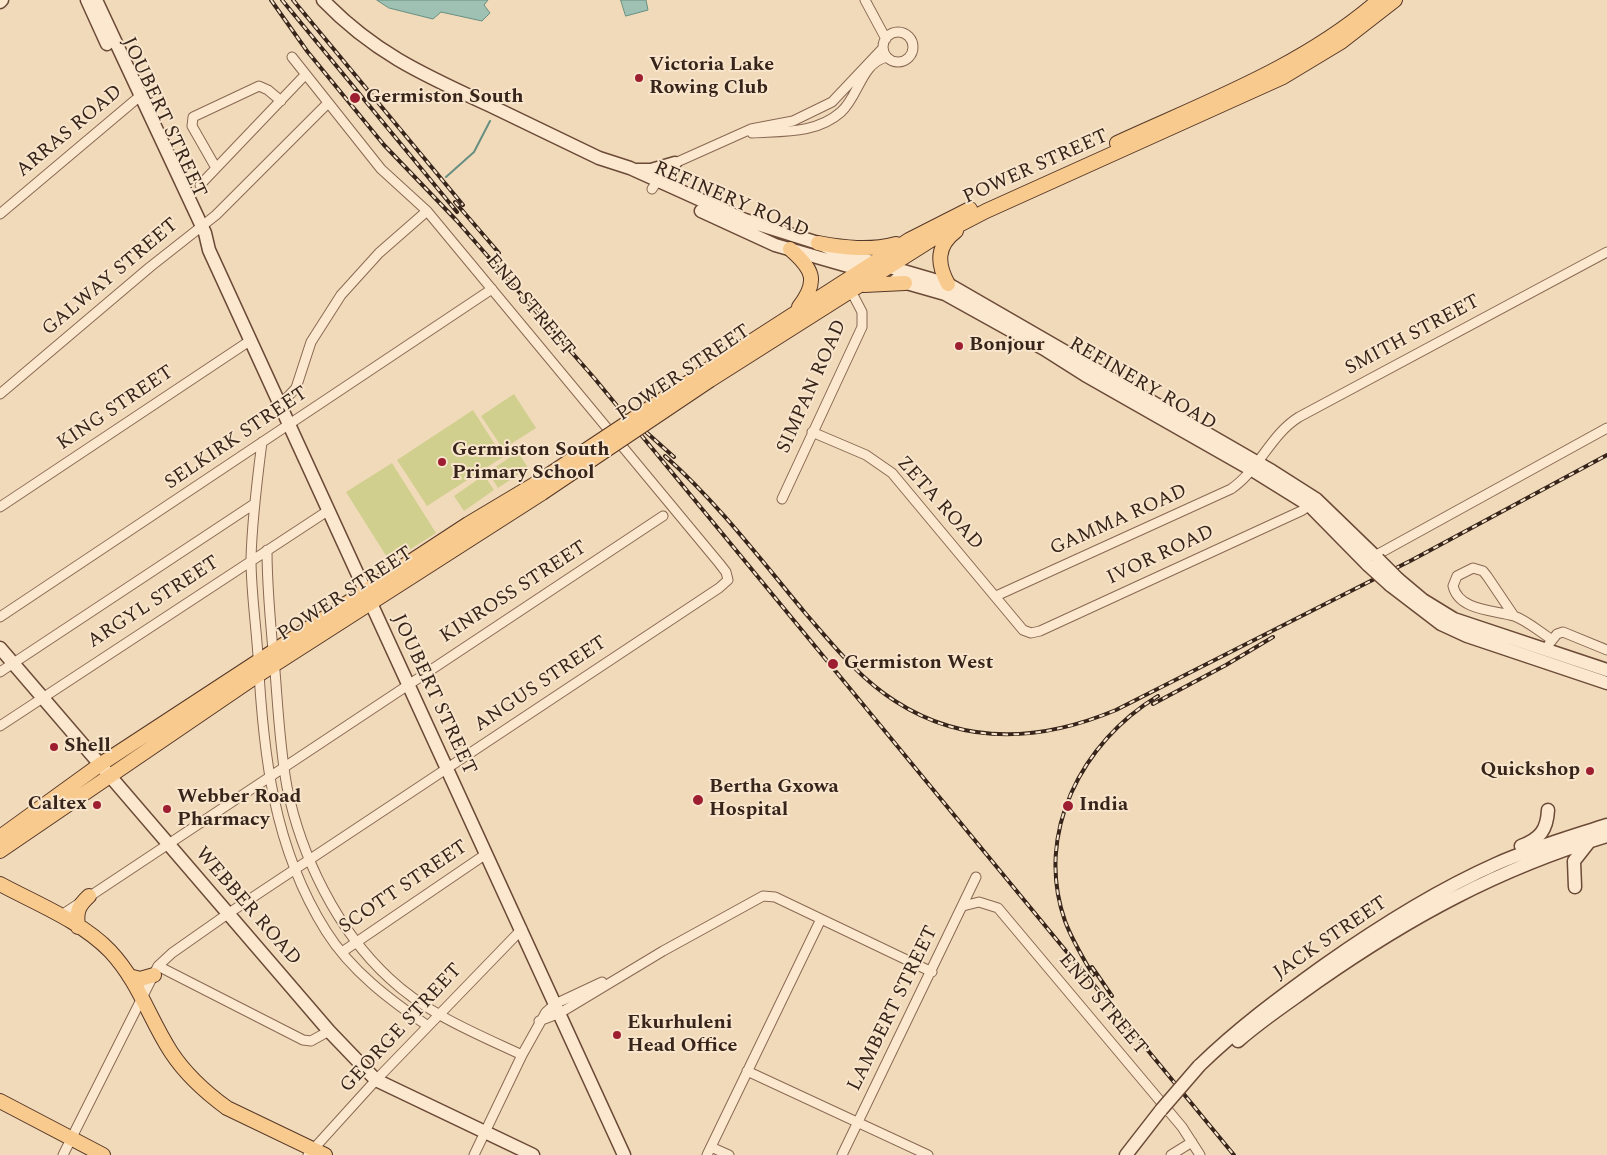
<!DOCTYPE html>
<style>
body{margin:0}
canvas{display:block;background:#f1daba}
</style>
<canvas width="1607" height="1155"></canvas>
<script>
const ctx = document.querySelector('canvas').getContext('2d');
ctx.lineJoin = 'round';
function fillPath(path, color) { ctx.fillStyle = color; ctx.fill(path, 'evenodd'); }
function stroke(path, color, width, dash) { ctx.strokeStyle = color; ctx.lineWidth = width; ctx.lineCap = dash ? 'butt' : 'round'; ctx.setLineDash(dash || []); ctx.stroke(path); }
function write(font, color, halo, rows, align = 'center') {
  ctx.font = font + ' Spectral,serif'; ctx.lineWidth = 4; ctx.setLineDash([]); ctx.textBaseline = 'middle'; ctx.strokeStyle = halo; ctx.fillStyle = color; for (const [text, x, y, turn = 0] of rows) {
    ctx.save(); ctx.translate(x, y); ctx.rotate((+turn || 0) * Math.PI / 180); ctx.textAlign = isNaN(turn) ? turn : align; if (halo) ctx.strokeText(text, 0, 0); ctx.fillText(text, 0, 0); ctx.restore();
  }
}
const green = new Path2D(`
 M514,394L536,428L503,449L481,416Z
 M473,410L503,457L427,506L397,460Z
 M518,452L528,468L498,488L488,472Z
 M392,463L436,533L390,562L346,492Z
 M484,475L494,490L464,511L454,496Z`);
const water = new Path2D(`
 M377,0H488L484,5L490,13L482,21L441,12L433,19L389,8Z
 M621,0H646L648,10L626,16Z`);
const stream = new Path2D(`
 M446,177L474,152L490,121`);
const street = new Path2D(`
 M865,0L886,39
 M883 47a15 15 0 1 1 30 0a15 15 0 1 1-30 0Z
 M752,133C783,131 816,134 841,112C859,96 861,63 887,57
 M216,168L192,126L193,117L259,86L268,90L281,101
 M200,185L305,75
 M652,189L664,171L675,163L751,129L793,121L832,102L883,48
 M0,214L140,96
 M0,394L150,267L216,215L328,103
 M280,405L296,388L311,342L341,295L379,253L427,211
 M812,432L866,455L892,473L1023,630L1031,633L1040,631L1301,511L1312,504
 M262,442C257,481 252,519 251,559C251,591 256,624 258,656C263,753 273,847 326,931C351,971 390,1000 428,1026
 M782,499L862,327V312L851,291
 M0,507L251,340
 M267,550C267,591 271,631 275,671C278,709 280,749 287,787C301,856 337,930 389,978C427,1014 475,1033 522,1055
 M1371,558L1607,428
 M996,596L1231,489C1259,470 1270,435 1299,417L1607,252
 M1514,616L1487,576L1483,571L1473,568L1457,576L1453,586C1459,611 1494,610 1514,616C1526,620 1540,632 1551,639
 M0,617L492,289
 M1549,644L1557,634L1563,632L1607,650
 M0,672L254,504
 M0,726L329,510
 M963,906L979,902L998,908L1182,1127L1200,1155
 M60,916L663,516
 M342,952L486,854
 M158,966L303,1040L311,1041L329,1031
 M539,1021L560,1013L663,951L763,896L775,897L932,972
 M747,1071L928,1155
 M711,1147L729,1155
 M63,1155L158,966L172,953L229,913L719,588L728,580L726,572L719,563L427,211L381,169L292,57
 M308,1155L376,1080L522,929
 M474,1155L522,1055L546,1012L555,1004L602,982
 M707,1155L821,919
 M842,1155L976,877
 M1171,1155L1192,1142`);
const secondary = new Path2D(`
 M87,0L107,44
 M96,0L205,233L209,250L624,1155
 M323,0C374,53 424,75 489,105C526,123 562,140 599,158L630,168L745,220L818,243L838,252L948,284L1272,471L1316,499L1378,559
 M0,2L2,0
 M637,170H651L675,163
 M701,211L775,245L869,272
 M896,280L945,294L1044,349L1085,375L1252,470L1310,506L1368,565
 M1398,579L1423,600L1454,619L1607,670
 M1390,585L1441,624L1467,636L1607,683
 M0,648L329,1031L376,1080L533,1155
 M1521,846C1540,839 1547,830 1548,810
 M1575,887L1574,861L1589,842
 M1238,1041C1263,1019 1291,1001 1317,982C1410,917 1498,869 1607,836
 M1199,1066C1238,1028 1280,997 1323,966C1377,928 1435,891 1496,864C1532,848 1570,837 1607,825
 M1126,1155L1161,1110`);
const primary = new Path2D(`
 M1117,143C1206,102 1304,66 1379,0
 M818,243C845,248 869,251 896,244
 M790,249C813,269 819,281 799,307
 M948,284C937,264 936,246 956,231
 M864,285L905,283
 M704,372L909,240L970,209
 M710,380L934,238L986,211L1283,77L1341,42L1395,0
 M0,837L101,764L468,524L535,484
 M0,851L258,675L542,493
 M0,884C37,904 81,921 110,951C139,982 149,1018 171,1052C186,1075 205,1092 227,1108L325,1155
 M78,927C76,912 78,906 89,896
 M129,976L140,979L154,975
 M0,1101L103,1155`);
const rail = new Path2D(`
 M271,0L307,51L384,145L457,221L595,379L1234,1155
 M282,0L457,212
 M293,0L463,205
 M455,202L499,253
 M646,432L674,457
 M665,456C718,503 761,560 806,614C833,645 860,679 895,701C966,747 1042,741 1116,710L1412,560L1607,455
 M1153,704L1226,665L1273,637
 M1092,967L1112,996
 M1093,975C1083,958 1072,940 1065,921C1034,833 1082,742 1158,696`);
const secondaryBridge = new Path2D(`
 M1378,559L1398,579
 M1368,565L1390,585
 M1161,1110L1199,1066`);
const primaryBridge = new Path2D(`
 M535,484L704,372
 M542,493L710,380`);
const markers = [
 [639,78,5,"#9d1e30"],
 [355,98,6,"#9d1e30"],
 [959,346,5,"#9d1e30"],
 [442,462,5,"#9d1e30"],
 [833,664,6,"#9d1e30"],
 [54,747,5,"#9d1e30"],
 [1590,771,5,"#9d1e30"],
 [698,800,6,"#9d1e30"],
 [97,805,5,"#9d1e30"],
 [1068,806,6,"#9d1e30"],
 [167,809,5,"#9d1e30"],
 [617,1035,5,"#9d1e30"]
];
const poiNames = [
 ["Victoria Lake",649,66],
 ["Rowing Club",649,89],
 ["Germiston South",366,98],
 ["Bonjour",969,346],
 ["Germiston South",452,451],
 ["Primary School",452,474],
 ["Germiston West",844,664],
 ["Shell",64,747],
 ["Quickshop",1580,771,"right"],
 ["Bertha Gxowa",709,788],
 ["Hospital",709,811],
 ["Webber Road",177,798],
 ["Pharmacy",177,821],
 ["Caltex",87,805,"right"],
 ["India",1079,806],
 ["Ekurhuleni",627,1024],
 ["Head Office",627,1047]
];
const streetNames = [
 ["JOUBERT STREET",163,118,65],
 ["ARRAS ROAD",70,132,-40],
 ["POWER STREET",1036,168,-24],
 ["REFINERY ROAD",731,201,23],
 ["GALWAY STREET",111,278,-40],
 ["END STREET",529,306,50],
 ["SMITH STREET",1413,336,-28],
 ["POWER STREET",684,374,-34],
 ["REFINERY ROAD",1142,385,30],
 ["SIMPAN ROAD",813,387,-66],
 ["KING STREET",116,409,-34],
 ["SELKIRK STREET",237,439,-34],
 ["ZETA ROAD",939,504,48],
 ["GAMMA ROAD",1119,521,-24],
 ["IVOR ROAD",1161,556,-25],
 ["KINROSS STREET",514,593,-33],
 ["POWER STREET",346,595,-33],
 ["ARGYL STREET",154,603,-33],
 ["ANGUS STREET",541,685,-34],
 ["JOUBERT STREET",433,695,65],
 ["SCOTT STREET",404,888,-34],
 ["WEBBER ROAD",247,907,49],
 ["JACK STREET",1331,939,-34],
 ["END STREET",1102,1005,50],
 ["LAMBERT STREET",894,1009,-64],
 ["GEORGE STREET",402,1029,-47]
];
fillPath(green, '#d0cf8e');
fillPath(water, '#9fc1b3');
stroke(water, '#668f80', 1);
stroke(stream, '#668f80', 2);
stroke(street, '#896953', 11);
stroke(secondary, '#6b4a37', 15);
stroke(primary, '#563828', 16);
stroke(street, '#fce8ce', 9);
stroke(secondary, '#fce8ce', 12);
stroke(primary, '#f9ca8d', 14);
stroke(rail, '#37241a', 4);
stroke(rail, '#f8e5cb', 2, [5.5]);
stroke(secondaryBridge, '#6b4a37', 15, []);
stroke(primaryBridge, '#563828', 16, []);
stroke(secondaryBridge, '#fce8ce', 12);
stroke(primaryBridge, '#f9ca8d', 14);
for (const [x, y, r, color] of markers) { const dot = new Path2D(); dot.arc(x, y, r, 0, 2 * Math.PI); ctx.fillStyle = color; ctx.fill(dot); stroke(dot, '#f8e5cb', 2); }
write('bold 20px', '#37241a', '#f8e5cb', poiNames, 'left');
write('20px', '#37241a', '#f8e5cb', streetNames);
</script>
